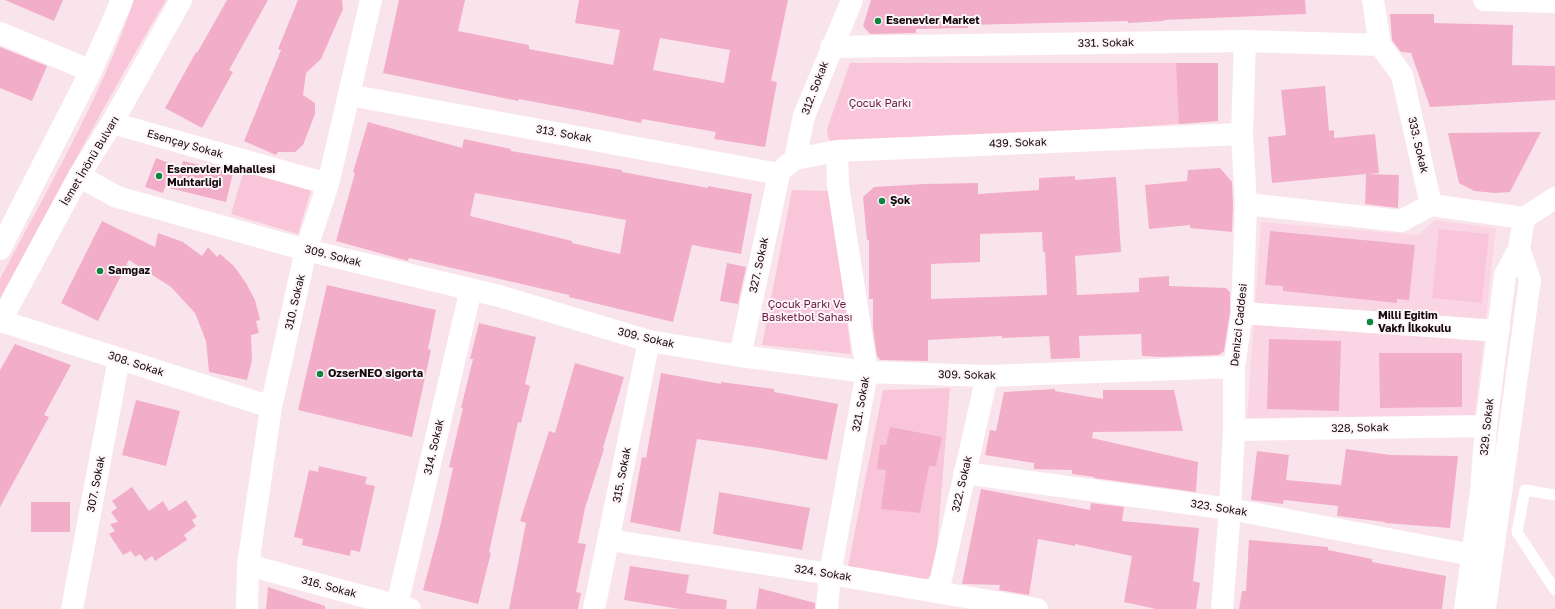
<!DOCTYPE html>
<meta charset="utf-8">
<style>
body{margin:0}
canvas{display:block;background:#fae4ec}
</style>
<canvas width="1555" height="609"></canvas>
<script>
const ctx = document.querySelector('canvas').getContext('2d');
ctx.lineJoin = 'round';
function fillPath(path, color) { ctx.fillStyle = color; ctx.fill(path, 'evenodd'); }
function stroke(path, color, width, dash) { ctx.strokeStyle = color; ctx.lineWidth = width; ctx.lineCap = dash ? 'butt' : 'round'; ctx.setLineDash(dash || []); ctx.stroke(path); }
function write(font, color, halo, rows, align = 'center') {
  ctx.font = font + ' "Golos Text",sans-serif'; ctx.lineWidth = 4; ctx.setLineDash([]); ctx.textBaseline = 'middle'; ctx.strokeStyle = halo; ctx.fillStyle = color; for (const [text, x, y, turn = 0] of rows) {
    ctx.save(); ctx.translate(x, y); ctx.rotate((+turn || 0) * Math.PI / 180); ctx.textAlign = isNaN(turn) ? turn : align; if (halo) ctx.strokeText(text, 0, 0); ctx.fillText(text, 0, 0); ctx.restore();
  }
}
const built = new Path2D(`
 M1435,220L1496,228L1475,415L1247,418L1261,222L1418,235Z`);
const green = new Path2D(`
 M134,0H166C107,98 54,200 0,301V279C48,188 101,98 134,0Z
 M850,63H1218V121L838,148L828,138L827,129Z
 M245,167L312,187L298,234L231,214Z
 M792,190L832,191L851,354L762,345Z
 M1439,229L1489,234L1482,303L1432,298Z
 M950,388L935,570L923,583L854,571L848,566L883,390Z`);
const building = new Path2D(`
 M5,0H63L54,21Z
 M227,0H268L229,70L233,72L202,128L165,108L196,52L197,53Z
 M298,0H342L343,9L321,59L306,73L303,95L315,103V114L303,145L295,152H278L276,155L244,141L281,50L278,49Z
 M399,0H465L458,31L529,45V49L613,65L620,30L575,23L579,0H788L771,81L777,82L765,147L714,139L716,132L642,119L641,123L588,112L519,99L518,101L383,73ZM660,38L730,50L724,83L653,70Z
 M871,0H1305L1306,14L1164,20V21L1128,23V21L968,25V28L916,29V33L870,34L863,26Z
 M1390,14H1434V23L1513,25L1512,65L1555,66V100L1430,107L1411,53L1401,52L1392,40Z
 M0,47L47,66L32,101L0,88Z
 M1176,63H1218V121L1179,124Z
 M1325,86L1329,131L1334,130V138L1375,134L1379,173L1367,174L1399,175L1398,208L1365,204L1366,174L1272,183L1268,137L1286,135L1281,90Z
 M368,122L462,148L464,139L511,149V151L622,170V172L708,188V186L752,194L741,254L692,245L673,322L569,297V295L409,258L408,261L336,241L355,173L353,172ZM475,193L626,220L620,254L572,243V241L470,216Z
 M1541,132L1510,192L1495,193L1474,191L1459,183L1448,133Z
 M156,158L181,168L183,161L233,173L226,202L165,187L163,193L145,187Z
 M1220,168L1232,182L1233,206L1232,232L1190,228V225L1149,229L1145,185L1187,181L1188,170Z
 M1075,176V180L1116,177L1121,252L1075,256L1077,295L1139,292V278L1169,276V286L1226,288L1230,292V312L1224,351L1219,355L1161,357L1142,356L1141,334L1079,336L1080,358L1051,359L1049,336L1002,338V336L928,340V361L880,360L877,356L873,329V299H869V240H867L863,197L874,187L924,184L978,183V194L1039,190V178ZM1042,232L1043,252H1045L1047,295L931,299V264L980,262V234Z
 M102,221L155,247L158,233L183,242L202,256L208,247L217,257L220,254L234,266L246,283L255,300L260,320L256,321L259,333L251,335L252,360L247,380L209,372L206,341L195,313L171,287L129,260L98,321L61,303Z
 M1270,231L1415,245L1409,300L1397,299V303L1283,291V286L1265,285Z
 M727,263L746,267L738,304L720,301Z
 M327,285L436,310L428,349L431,350L412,437L298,410Z
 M479,323L536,337L525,384L530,386L521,423L518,422L489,552L491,553L478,604L423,590L440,527L453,468L449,467L463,408H461L473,359H470Z
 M1269,339L1341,341L1339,411L1267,409Z
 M15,344L71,365L44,415L49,417L0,507V370Z
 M1379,353H1462V407L1380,408Z
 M575,363L624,377L603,448L604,449L585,508L578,543L586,544L576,592L581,593L578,609H509L526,523L520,521L549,431L555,433Z
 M661,373L721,384V382L774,389V392L838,404L827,460L760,448L697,439L680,532L630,522L642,457L646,458Z
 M1055,389V391L1103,399V390H1174L1183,431L1093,432L1092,438L1198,462L1196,492L1094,478V477L1072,474V470L1034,469V463L985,455L990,430L996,431L1004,392Z
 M136,400L180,411L166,466L122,455Z
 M890,427L942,437L936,466H929L920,513L881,509L886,470L877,469L880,445H886Z
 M1346,449L1391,455L1458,456L1450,528L1385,523V522L1337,516L1338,506L1284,500L1283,504L1251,500L1257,451L1289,455L1286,480L1341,485Z
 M319,466L367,477L365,484L375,486L360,552L351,550L350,556L302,545L303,539L294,537L309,470L318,472Z
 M132,487L149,511L163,501L169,511L186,500L197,517L192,520L196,526L184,535L187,540L155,561L152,556L145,561L140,554L135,557L131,551L123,555L109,534L115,531L110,524L118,522L111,512L117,508L112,501Z
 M981,489L1090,510L1091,503L1124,507L1122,521L1199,528L1193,581L1200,583L1196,609H1156L1124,602L1132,556L1075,544V546L1038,539L1029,595L999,590L1000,585L962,584Z
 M719,492L810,508L802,550L713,534Z
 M31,502H70V532H31Z
 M1249,540L1328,547V550L1372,559V562L1446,576L1442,609H1239L1242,591H1246Z
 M630,566L689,575L686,593L727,600L726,609H680L624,600Z
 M268,587L325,606V609H266Z
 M759,588L815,603V609H756Z`);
const lane = new Path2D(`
 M1555,495L1525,490L1517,532L1555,590`);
const street = new Path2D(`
 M1373,0L1380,45L1402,75L1431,205L1524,218
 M1484,0L1555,2
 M0,33L91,71
 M831,47L1245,41L1380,45
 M349,95L779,174
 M112,123L328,184
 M795,159L837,151L1242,134
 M785,167L795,159L804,116L852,0
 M79,176L117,197L306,250L499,296L649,341L740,356L867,372L987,376L1234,367
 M1246,204L1401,221L1431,205
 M1242,313L1485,330L1499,329
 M1,321L271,407
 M740,356L779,174
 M1234,430L1486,426
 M964,473L1230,509L1472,555
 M609,540L830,574L1037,609
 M248,565L410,609
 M938,592L987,376
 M397,605L471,289
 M72,609L119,359
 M247,609L248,565L271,407L306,250L328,184L371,0
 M594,609L649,341
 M827,609L830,574L867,372L838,185L837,151`);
const secondary = new Path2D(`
 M1222,609L1230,509L1234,430V367L1242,313L1246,204L1242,134L1245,41
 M1465,609L1481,491L1486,426L1505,275L1519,249L1524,218L1555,198
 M1485,609L1530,280L1519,249`);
const primary = new Path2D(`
 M0,249L91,71L122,0
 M0,322L79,176L112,123L181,0`);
const markers = [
 [878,21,4,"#0f853e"],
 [159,176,4,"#0f853e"],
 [882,201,4,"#0f853e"],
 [100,271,4,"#0f853e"],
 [1370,322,4,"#0f853e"],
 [320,374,4,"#0f853e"]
];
const poiNames = [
 ["Esenevler Market",886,21],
 ["Esenevler Mahallesi",167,170],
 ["Muhtarligi",167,183],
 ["Şok",890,201],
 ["Samgaz",108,271],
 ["Milli Eğitim",1378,316],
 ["Vakfı İlkokulu",1378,329],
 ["OzserNEO sigorta",328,374]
];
const streetNames = [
 ["331. Sokak",1106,43,-1],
 ["312. Sokak",815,88,-69],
 ["313. Sokak",564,134,10],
 ["439. Sokak",1018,143,-2],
 ["Esençay Sokak",185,144,16],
 ["333. Sokak",1418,145,77],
 ["İsmet İnönü Bulvarı",90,161,-59],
 ["309. Sokak",333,256,14],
 ["327. Sokak",759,265,-78],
 ["310. Sokak",295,302,-77],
 ["Denizci Caddesi",1239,325,-84],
 ["309. Sokak",646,338,13],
 ["308. Sokak",136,364,18],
 ["309. Sokak",967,375,1],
 ["321. Sokak",861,404,-80],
 ["329. Sokak",1487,427,-84],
 ["328, Sokak",1360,428,-1],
 ["314. Sokak",434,447,-77],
 ["315. Sokak",622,475,-79],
 ["307. Sokak",96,484,-79],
 ["322. Sokak",962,484,-77],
 ["323. Sokak",1219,508,9],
 ["324. Sokak",823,573,9],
 ["316. Sokak",329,587,15]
];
const parkNames = [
 ["Çocuk Parkı",880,104],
 ["Çocuk Parkı Ve",807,305],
 ["Basketbol Sahası",807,318]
];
fillPath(built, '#fad6e4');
fillPath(green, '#f9c6d9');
fillPath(building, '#f2aec9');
stroke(lane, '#fff', 11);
stroke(street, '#fff', 22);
stroke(secondary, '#fff', 22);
stroke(primary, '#fff', 22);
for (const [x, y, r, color] of markers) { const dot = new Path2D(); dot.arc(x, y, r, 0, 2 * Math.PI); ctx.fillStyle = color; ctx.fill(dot); stroke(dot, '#fdf5f8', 1.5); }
write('bold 11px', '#15090e', '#fdf5f8', poiNames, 'left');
write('11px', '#15090e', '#fdf5f8', streetNames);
write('11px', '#65183f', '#fdf5f8', parkNames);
</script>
